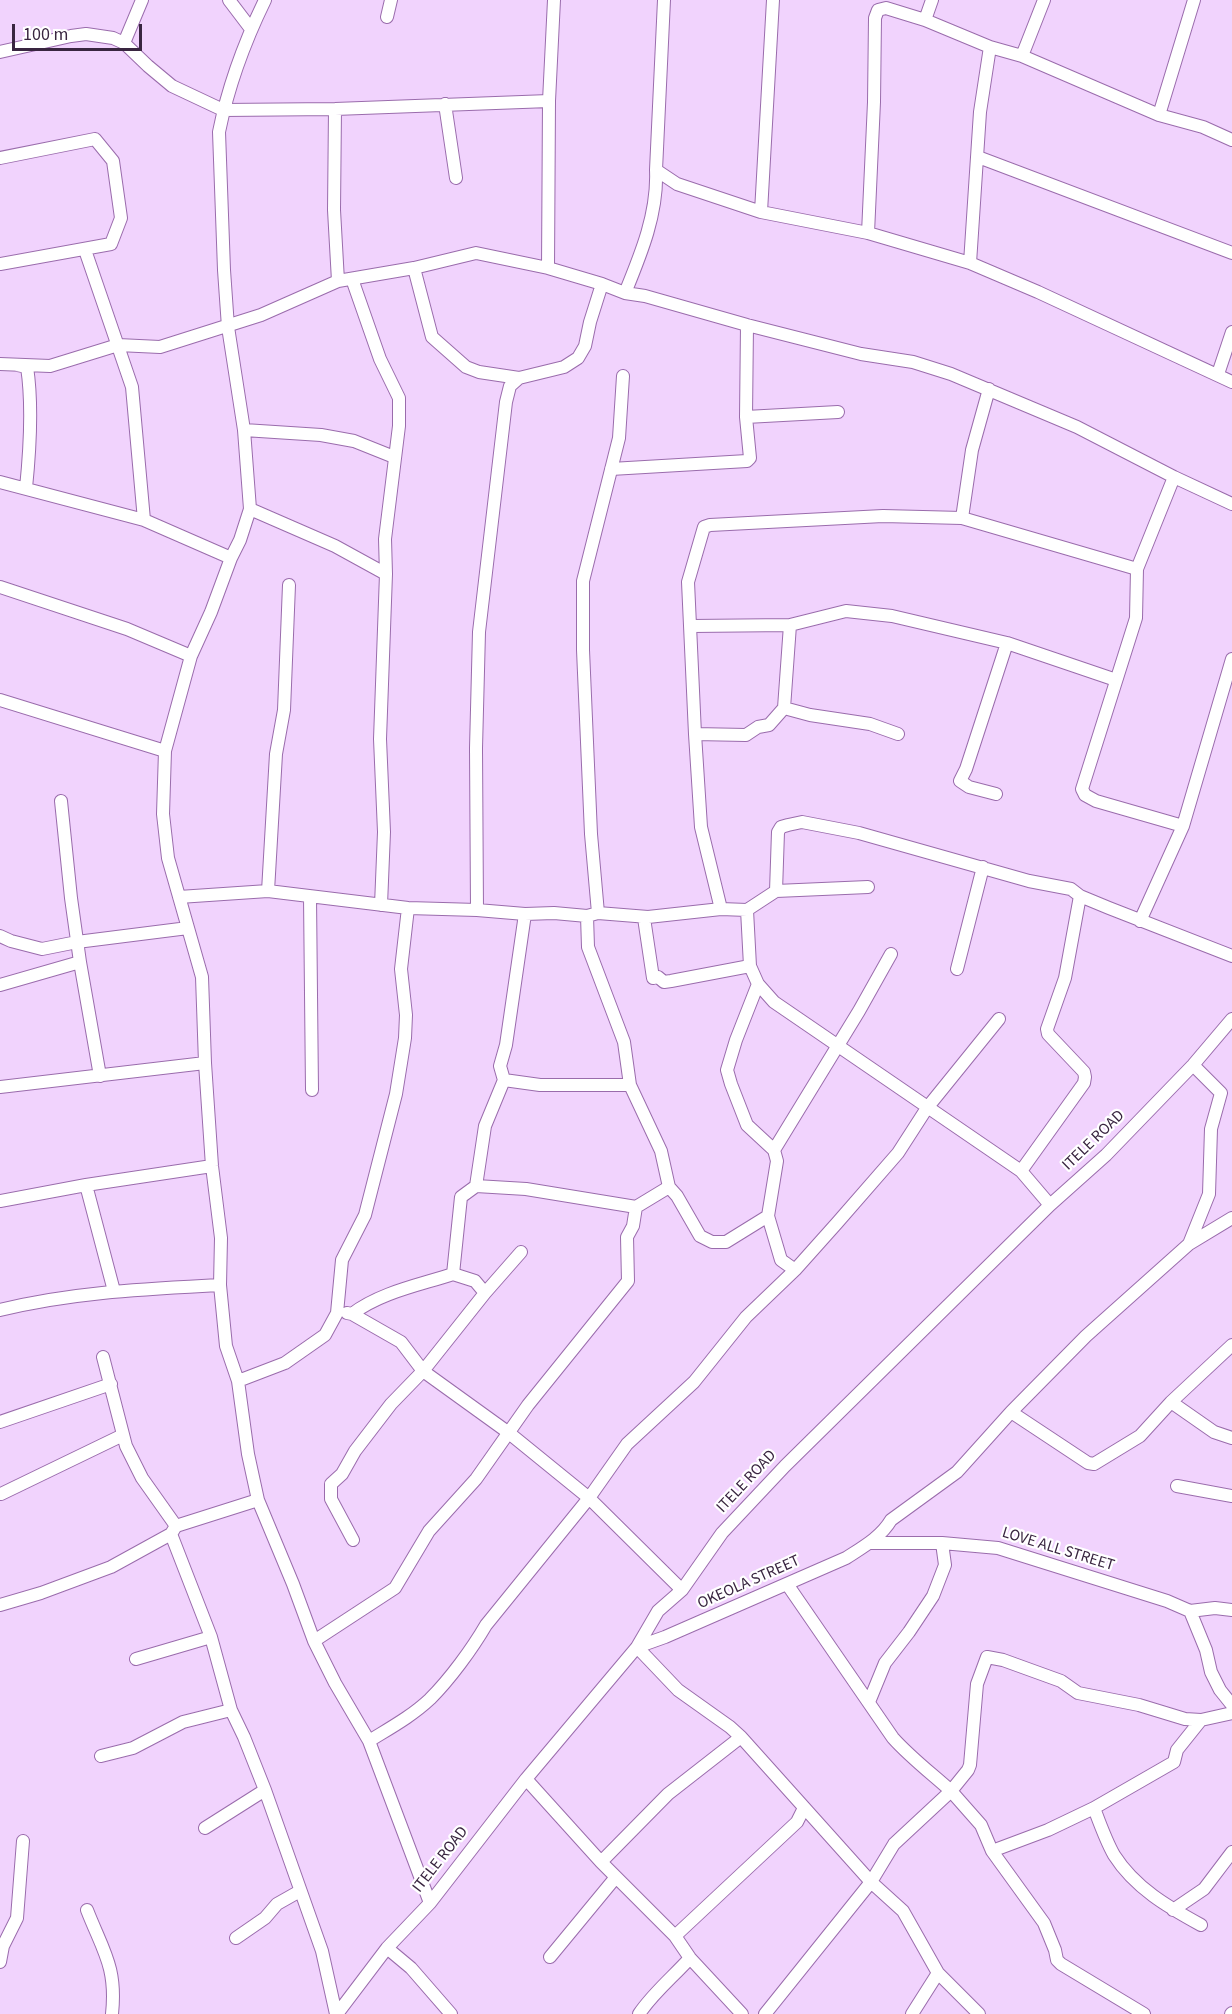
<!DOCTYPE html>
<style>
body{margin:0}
#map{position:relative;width:1232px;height:2014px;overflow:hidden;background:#f1d3fd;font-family:"Source Sans 3",sans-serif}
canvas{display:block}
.scale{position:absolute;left:12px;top:24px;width:130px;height:27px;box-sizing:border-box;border:3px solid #392540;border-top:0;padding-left:8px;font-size:18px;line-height:21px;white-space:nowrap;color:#392540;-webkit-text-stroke:4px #fff;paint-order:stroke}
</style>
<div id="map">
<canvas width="1232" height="2014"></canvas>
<div class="scale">100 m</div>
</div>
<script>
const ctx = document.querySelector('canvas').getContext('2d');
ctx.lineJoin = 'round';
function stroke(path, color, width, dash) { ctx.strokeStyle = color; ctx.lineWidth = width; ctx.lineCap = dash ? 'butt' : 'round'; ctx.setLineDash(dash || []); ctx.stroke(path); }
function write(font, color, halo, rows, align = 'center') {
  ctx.font = font + ' "Source Sans 3",sans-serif'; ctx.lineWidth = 4.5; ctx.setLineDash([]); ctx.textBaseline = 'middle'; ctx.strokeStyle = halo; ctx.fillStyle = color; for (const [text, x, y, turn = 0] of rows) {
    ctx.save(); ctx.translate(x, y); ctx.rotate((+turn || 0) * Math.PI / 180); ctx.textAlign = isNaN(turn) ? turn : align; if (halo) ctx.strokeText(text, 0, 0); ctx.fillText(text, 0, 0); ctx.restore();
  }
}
const minor = new Path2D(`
 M229,0L251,29
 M265,0C245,41 228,87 219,132L224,270L228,327L244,430L250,509L240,540L231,558L211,612L191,656L165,751L163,814L168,858L202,977L205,1063L212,1166L221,1238L220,1285L226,1346L238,1381L248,1454L258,1500L293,1584L314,1641L335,1683L369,1741L430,1903
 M387,17L391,0
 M925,20L932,0
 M124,43L142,0
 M0,52L71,36L86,34L113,38L124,43L148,66L172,86L223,110L335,109L549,101
 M1022,56L1044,0
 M445,104L456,178
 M335,109L334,210L338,281
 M1159,115L1194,0
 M978,157L1232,253
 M0,158L95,139L113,161L121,218L111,244L0,264
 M656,170L677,184L761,212L868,233L970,263L1038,292L1232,382
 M761,212L773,0
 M868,233L874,102L875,18L878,10L886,8L925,20L990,47L1022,56L1159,115L1203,127L1232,140
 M85,250L132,387L144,520
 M970,263L980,112L990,47
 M414,268L432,337L466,367L479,372L519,378L564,367L578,358L585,346L590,322L602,284
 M548,268L549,101L554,0
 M352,279L380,359L399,398V426L385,539L386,574L380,739L384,832L381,905
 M625,293C641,254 658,213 656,170L664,0
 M0,364L50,366L118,345L160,347L261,315L338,281L414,268L476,253L548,268L602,284L625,293L645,296L747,325L861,354L913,362L951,374L1077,427L1174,477L1232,504
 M17,365L27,367C33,406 30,449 26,488
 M1218,374L1232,332
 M746,417L838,412
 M244,430L321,435L354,441L394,457
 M611,469L747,461L750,458L746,417L747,325
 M1174,477L1137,569L1136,618L1082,789L1085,795L1096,801L1183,826
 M0,482L144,520L231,558
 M250,509L335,546L386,574
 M962,518L972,450L989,389
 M0,587L127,629L191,656
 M790,625L784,708L810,715L870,724L898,734
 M692,626L790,625L846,611L892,616L1007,643L1116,680
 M0,700L165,751
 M695,734L746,735L758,727L769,725L784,708
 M996,794L969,787L960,781L966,769L1007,643
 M268,891L276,754L284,710L289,585
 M776,891L778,832L781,827L788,825L802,822L859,833L1029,881L1071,889L1080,896L1109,908L1232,956
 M179,897L268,891L408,908L477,910L525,914L554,913L587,916L598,913L648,917L721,909L747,910L776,891L868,887
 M310,897L312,1090
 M721,909L701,827L695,734L688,582L704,527L710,525L883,516L962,518L1137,569
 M477,910L476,748L479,632L506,402L510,386L519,378
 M747,910L750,966L758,984L774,1002L1021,1171L1050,1205
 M598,913L591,834L583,650V581L619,438L623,376
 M587,916L588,947L624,1042L630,1085L661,1151L669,1187L677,1196L700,1236L712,1242H726L768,1216
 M648,917L644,918L653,978L658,977L664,982L671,981L750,966
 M1140,921L1183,826L1232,659
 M0,936L11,941L42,949L77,942L188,928
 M80,962L100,1076
 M957,969L983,867
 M758,984L736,1040L727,1070L731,1084L747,1125L774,1150
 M0,985L80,962L71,898L61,801
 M504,1080L540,1085H630
 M0,1087L205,1063
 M1021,1171L1084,1083L1085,1077L1084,1072L1048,1034L1047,1029L1065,978L1080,896
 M86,1185L114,1291
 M476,1186L526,1189L636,1207L669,1187
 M0,1201L86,1185L212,1166
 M1189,1244L1232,1218
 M795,1270L781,1260L768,1216L777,1161L774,1150L859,1011L891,954
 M453,1274L475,1281L485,1293
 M0,1310C72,1292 146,1289 220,1285
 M347,1313L352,1314L401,1342L423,1371L509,1433L589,1498L682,1590
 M352,1314C381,1292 420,1285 453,1274L461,1197L476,1186L485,1126L504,1080L500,1066L506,1045L525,914
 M103,1357L126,1446L142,1478L176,1526
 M238,1381L285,1363L325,1335L337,1313L342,1260L365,1215L396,1094L405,1038L406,1015L401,969L408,908
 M1171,1402L1214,1432L1232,1438
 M1011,1412L1086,1336L1189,1244L1209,1194L1211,1129L1221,1093L1193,1065
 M0,1422L111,1384
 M1177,1486L1232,1496
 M1,1494L123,1435
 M171,1534L211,1637L231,1710L244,1737L265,1790L322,1951L336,2014
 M353,1540L331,1499V1484L342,1474L355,1451L391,1404L423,1371L485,1293L521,1252
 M870,1543H942L998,1548L1167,1601L1190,1611L1215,1608L1232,1610
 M0,1605L41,1593L111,1567L171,1534L176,1526L258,1500
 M1190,1611L1206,1650L1211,1672L1220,1690L1232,1705
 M314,1641L395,1588L429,1531L476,1479L528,1405L628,1281L627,1237L633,1226L636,1207
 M136,1659L211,1637
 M869,1702L885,1663L909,1632L933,1596L945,1565L942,1543
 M369,1741C390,1728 412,1716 430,1699C450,1679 472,1649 486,1625L589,1498L627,1444L694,1382L746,1317L795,1270L837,1223L898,1153L927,1108L999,1019
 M101,1756L133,1748L183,1722L231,1710
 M526,1779L601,1862L675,1936L690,1958L742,2014
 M1094,1808L1174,1762L1177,1750L1201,1720
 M205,1828L265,1790
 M992,1851L1048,1830L1094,1808C1100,1824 1106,1841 1114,1855C1135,1888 1168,1907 1201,1925
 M601,1862L668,1794L741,1737
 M87,1910C103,1951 117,1967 112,2014
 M1173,1910L1204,1889L1232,1852
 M675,1936L797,1822L804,1808
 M236,1938L265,1918L277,1904L300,1891
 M387,1948L411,1968L451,2014
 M550,1957L616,1877
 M0,1962L3,1946L17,1918L23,1841
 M337,2014L387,1948L430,1903L526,1779L637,1647L658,1611L682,1590L722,1533L785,1466L1050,1205L1106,1155L1193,1065L1232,1019
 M639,2014C653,1993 673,1977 690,1958
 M765,2014L871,1882L894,1844L951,1791C931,1773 911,1758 893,1738L787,1584
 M912,2014L938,1973
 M979,2014L938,1973L903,1911L871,1882L741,1737L730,1727L678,1690L637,1647L665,1637L846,1558C863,1547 881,1537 891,1520L957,1472L1011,1412L1088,1463L1094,1464L1140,1436L1171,1402L1232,1345
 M1144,2014L1061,1964L1057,1960L1055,1950L1044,1923L992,1851L981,1825L951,1791L968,1770L970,1765L977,1684L987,1657L1003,1660L1061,1681L1078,1693L1139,1705L1185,1719L1201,1720L1232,1713
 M1231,2014L1232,2013`);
const streetNames = [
 ["ITELE ROAD",1094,1141,-44],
 ["ITELE ROAD",747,1482,-47],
 ["LOVE ALL STREET",1058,1550,17],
 ["OKEOLA STREET",749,1583,-24],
 ["ITELE ROAD",441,1860,-52]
];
stroke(minor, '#9a6cac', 14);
stroke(minor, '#fff', 12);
write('16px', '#392540', '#fff', streetNames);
</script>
